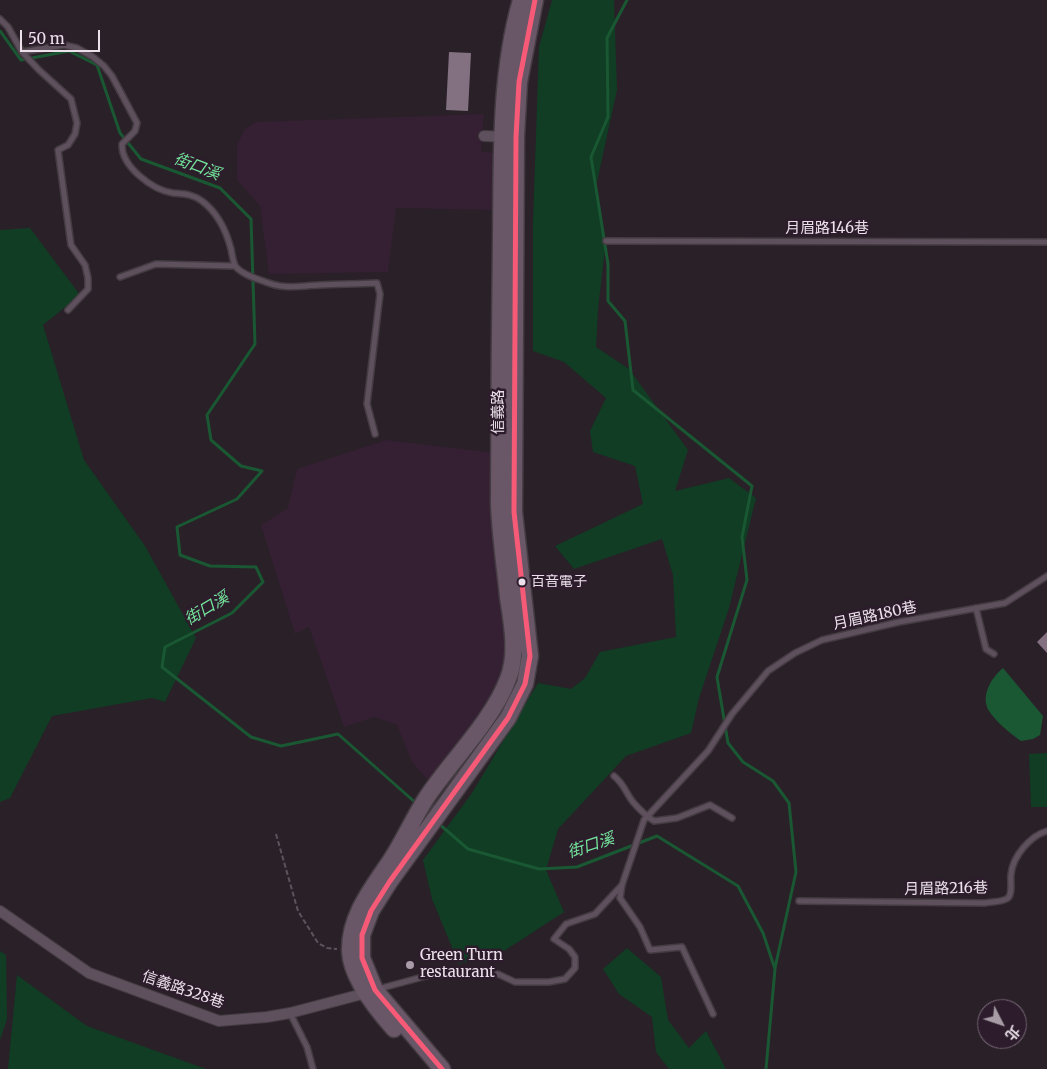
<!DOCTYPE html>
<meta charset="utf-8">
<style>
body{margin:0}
#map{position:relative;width:1047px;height:1069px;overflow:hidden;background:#2a2028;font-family:Merriweather,"Noto Sans TC",serif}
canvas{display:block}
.north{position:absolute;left:977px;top:999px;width:50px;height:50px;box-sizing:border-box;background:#2d1d2c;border:1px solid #796b78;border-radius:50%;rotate:131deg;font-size:14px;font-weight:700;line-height:20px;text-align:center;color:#ece1eb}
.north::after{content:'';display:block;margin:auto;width:18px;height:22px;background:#a89da7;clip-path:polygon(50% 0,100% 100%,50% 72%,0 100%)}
.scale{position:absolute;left:20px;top:30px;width:80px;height:22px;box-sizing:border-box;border:2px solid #ece1eb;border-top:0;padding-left:6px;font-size:15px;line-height:18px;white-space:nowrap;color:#ece1eb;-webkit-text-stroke:4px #2d1d2c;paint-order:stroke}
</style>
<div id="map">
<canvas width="1047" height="1069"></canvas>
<div class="north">北</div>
<div class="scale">50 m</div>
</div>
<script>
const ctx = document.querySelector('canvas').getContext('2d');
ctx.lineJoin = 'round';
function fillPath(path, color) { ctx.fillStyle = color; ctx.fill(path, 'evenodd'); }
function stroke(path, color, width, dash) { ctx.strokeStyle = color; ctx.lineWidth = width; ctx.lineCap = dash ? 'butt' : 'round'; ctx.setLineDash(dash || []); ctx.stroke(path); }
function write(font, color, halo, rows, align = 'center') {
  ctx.font = font + ' Merriweather,"Noto Sans TC",serif'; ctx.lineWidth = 5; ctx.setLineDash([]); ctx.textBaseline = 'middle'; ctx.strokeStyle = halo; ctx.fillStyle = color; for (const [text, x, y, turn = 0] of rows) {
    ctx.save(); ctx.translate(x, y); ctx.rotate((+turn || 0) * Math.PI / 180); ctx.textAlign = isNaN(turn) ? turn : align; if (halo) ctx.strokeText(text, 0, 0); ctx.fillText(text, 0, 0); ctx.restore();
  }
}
const built = new Path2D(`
 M484,114L481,152L499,153V210L396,208L388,272L269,274L260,206L237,180V146L244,130L256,122Z
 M386,440L495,453L508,662L501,690L435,788L412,762L397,725L374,717L344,727L309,627L295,634L261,525L288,508L297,469Z`);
const green = new Path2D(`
 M552,0H614L617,90L595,191L606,241L598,309L596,347L629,369L688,450L675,491L729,478L756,498L729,608L699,698L691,733L626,756L558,829L546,870L564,912L501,953L459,964L432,899L423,860L472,793L538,683L571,689L585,678L600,652L676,637L673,575L662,539L574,569L555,546L643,504L635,466L593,452L590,431L606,398L564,362L533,351V222L539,47Z
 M30,228L80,295L43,325L84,460L145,546L196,638L165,702L152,698L52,716L10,798L0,802V230Z
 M1047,753V807H1031L1029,754Z
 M627,948L661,977L668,1020L689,1048L706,1031L726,1069H669L656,1052L652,1017L619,994L603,969Z
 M0,951L6,955L7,1019L0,1040Z
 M17,975L87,1026L206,1069H8Z`);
const water = new Path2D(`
 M1003,668L1043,716L1040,735L1033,739L1021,741C1012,735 991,718 987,707C982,693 992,677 1003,668Z`);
const stream = new Path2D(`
 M627,0L607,38L608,117L591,157L608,264V301L625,321L633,390L752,486L742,537L747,580L717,677L728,743L743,762L773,781L789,803L796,872L775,968
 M0,31L21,60L69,51L97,65L120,133L141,159L220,188L251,219L255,344L207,415L211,440L241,466L262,471L237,499L177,527L180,555L210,566L256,567L263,582L232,613L165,647L162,667L251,737L281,746L338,734L417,804
 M438,823L468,849L539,869L577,867L657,836L738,886L763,933L775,969L766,1069`);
const building = new Path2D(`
 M449,52L471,53L468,111L446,110Z
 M1047,632V653L1037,642Z`);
const path = new Path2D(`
 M276,834L298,911L318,943L327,948L337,949`);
const lane = new Path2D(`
 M0,19L8,27L22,52L39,70L71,99L77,123L75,134L68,145L58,150L71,245L85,265L88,278V289L68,310
 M22,52L64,45L77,48L93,57L104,66L112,76L137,123L135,131L122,144C121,166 152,190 173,193C183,194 193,194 202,201C218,213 226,230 231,249C232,254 233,263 236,267C242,274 254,278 263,281C285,290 297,286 319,285C338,284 358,284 377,283L380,294L367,404L375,434
 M606,241L1047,242
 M120,277L156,264L235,266
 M976,608L986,649L994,654
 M614,776C625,785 625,792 633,802C639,809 646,816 654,821L677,818L710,805L732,818
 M799,901L985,903C991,902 1003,902 1008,898C1013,893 1010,881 1011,874C1013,856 1030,836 1047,831
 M378,989L430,975L498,974L515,982H549L565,979L575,968V957L569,949L554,939L566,924L595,914L622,885
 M290,1013L307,1047L313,1069
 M713,1014L682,947L650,950L640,927L620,898L622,885L644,820L708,751L732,714L768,671L795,653L822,640L899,622L1005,603L1047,576`);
const street = new Path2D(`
 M484,136L508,137
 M0,911L89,973L219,1021L267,1017L290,1013L370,992`);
const primary = new Path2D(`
 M394,1029C377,1010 351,977 350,951C349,916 373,887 391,860C404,840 414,817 427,797C451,761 493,720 508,679C518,654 512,623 508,597C505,566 500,535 499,503C499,415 500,326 501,238C502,159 499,76 521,0
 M442,1069L375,990L362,958V935L371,911L390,881L508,718L525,684L530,656L514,512L516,137L519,82L535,0`);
const bus1 = new Path2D(`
 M442,1069L375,990L362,958V935L371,911L390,881L508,718L525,684L530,656L514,512L516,137L519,82L535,0`);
const markers = [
 [522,582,4.5,"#ece1eb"],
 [410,965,5,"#a89da7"]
];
const busNames = [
 ["百音電子",531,582]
];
const streetNames = [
 ["月眉路146巷",827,229],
 ["信義路",499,412,-90],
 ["月眉路180巷",875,616,-12],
 ["月眉路216巷",946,889,-1],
 ["信義路328巷",183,990,19]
];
const poiNames = [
 ["Green Turn",420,956],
 ["restaurant",420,973]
];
const waterNames = [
 ["街口溪",197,167,21],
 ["街口溪",207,609,-31],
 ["街口溪",591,846,-18]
];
fillPath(built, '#342032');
fillPath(green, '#103d24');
fillPath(water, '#195833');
stroke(stream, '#195833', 3);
fillPath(building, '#837182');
stroke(lane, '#443c42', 8);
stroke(street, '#443c42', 12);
stroke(primary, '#443c42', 19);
stroke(path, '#5e525d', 2, [5, 2.5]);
stroke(lane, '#5e505d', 5);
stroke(street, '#5e505d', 10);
stroke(primary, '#695768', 16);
stroke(bus1, '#f75a77', 5);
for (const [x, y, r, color] of markers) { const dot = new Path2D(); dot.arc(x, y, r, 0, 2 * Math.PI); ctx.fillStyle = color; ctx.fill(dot); stroke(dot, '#2d1d2c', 2); }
write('14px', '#ece1eb', '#2d1d2c', busNames, 'left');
write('15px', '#ece1eb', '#2d1d2c', streetNames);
write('15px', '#ece1eb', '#2d1d2c', poiNames, 'left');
write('italic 16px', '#73e79b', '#2d1d2c', waterNames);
</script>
